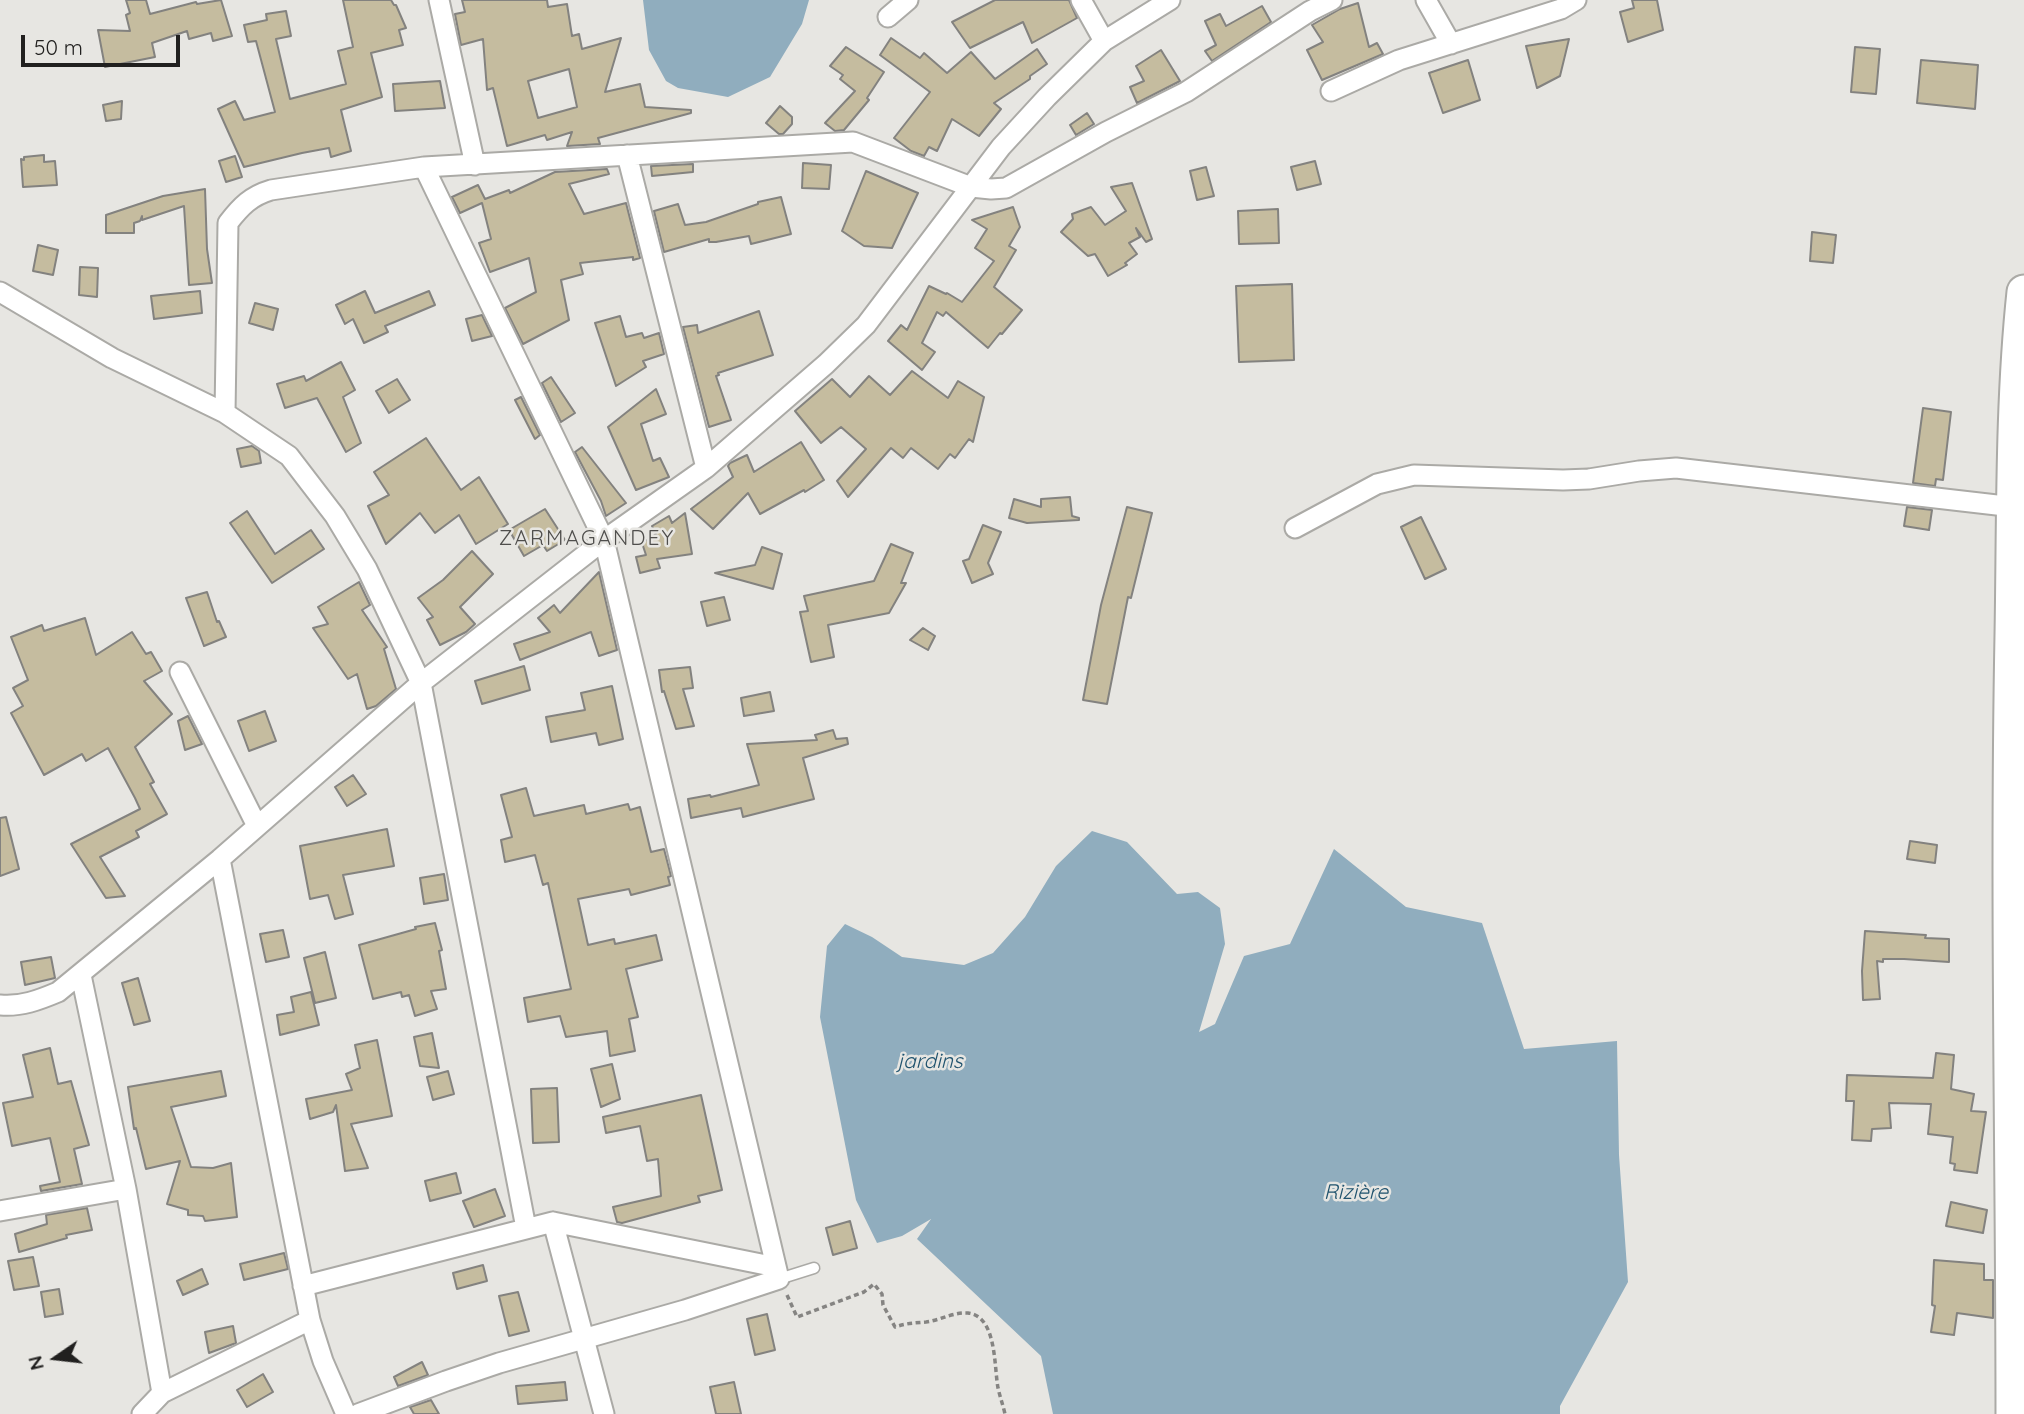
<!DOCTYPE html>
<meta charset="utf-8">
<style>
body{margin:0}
#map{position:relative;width:2024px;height:1414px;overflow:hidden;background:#e7e6e2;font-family:Quicksand,sans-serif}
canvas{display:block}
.north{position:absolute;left:21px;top:1323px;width:70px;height:70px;-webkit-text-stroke:5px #e7e6e2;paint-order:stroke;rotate:256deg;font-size:19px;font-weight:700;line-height:28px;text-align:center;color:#21201f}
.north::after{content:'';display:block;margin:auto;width:24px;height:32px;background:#21201f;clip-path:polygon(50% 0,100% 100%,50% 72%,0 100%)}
.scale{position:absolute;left:21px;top:35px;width:159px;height:32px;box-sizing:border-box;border:4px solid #21201f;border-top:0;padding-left:9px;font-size:21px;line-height:24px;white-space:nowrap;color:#21201f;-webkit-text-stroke:5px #e7e6e2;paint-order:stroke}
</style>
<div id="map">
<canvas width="2024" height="1414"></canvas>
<div class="north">N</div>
<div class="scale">50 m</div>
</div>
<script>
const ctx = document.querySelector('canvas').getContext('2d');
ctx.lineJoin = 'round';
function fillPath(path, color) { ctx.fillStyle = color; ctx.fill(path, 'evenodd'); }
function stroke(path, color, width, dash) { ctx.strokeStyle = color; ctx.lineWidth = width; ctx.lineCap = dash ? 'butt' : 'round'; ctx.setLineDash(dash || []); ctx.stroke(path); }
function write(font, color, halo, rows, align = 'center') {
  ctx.font = font + ' Quicksand,sans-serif'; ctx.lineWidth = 5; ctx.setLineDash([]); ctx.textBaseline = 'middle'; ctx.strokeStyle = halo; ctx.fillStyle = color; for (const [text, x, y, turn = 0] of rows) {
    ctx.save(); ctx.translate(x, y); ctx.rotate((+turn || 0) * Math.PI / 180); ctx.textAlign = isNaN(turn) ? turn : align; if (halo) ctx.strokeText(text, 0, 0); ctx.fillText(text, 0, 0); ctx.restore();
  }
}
const water = new Path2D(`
 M643,0H809L802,24L770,77L728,97L678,88L666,81L649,50Z
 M1092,831L1127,842L1177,894L1198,892L1220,908L1225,944L1199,1032L1215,1024L1244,956L1290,944L1334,849L1406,907L1482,923L1524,1049L1617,1041L1619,1155L1628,1282L1560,1406V1414H1053L1041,1356L917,1239L931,1219L902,1236L877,1243L856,1200L820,1017L827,946L845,924L872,937L902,957L964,965L993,953L1025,917L1056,866Z`);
const building = new Path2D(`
 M126,0H146L150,14L196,2L197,4L221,0L232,36L213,41L211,33L189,39L187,31L152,43L155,57L105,67L98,30L130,31L126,15L130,13Z
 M343,0H391L394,5H396L406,28L399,30L403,45L371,53L382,97L341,110L351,151L331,157L329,148L302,153L244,167L218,109L235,101L244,120L275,112L256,41L248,42L244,25L267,20L266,14L286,11L291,36L276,39L290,99L346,84L338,51L353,47Z
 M462,0H547L548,7L567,4L572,36L579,34L582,49L621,38L605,92L640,84L645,107L691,110V113L598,138L600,144L567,146L572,132L547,140L545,135L507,146L493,88L487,90L483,39L461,45L455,14L465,12ZM569,69L577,107L538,118L528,81Z
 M995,0H1069L1077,18L1032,43L1023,22L970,48L952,22Z
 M1632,0H1657L1663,30L1628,42L1620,12L1634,8Z
 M1358,3L1369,47L1377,43L1383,54L1322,80L1307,50L1323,42L1312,25L1340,9Z
 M1262,6L1271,22L1212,61L1205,51L1216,45L1205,21L1220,14L1226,26Z
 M891,38L920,58L924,53L947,73L971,52L995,79L1037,49L1047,64L1030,76V79L994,103L1001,109L979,136L952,119L937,151L929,147L924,156L911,151L894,138L930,92L880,55Z
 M1569,39L1560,76L1537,88L1526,46Z
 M846,47L884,72L867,98L869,100L844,130L835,131L825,123L855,91L840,79L843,75L830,66Z
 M1855,47L1880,49L1876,94L1851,92Z
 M1161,50L1180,81L1137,103L1130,87L1144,81L1136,66Z
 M1468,60L1480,100L1443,113L1429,73Z
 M1921,60L1978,65L1975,109L1917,103Z
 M440,81L445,108L395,111L393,84Z
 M122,101L121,119L106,121L103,105Z
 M780,106L792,117V124L783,134H779L766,123Z
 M1087,113L1094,124L1076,135L1070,125Z
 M44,155V162L55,161L57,185L23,187L21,159L24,160V157Z
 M235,156L242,177L226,182L219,161Z
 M1315,161L1321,184L1297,190L1291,167Z
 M803,163L831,165L829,189L802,188Z
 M693,164V172L652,176L651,166Z
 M1206,167L1214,196L1197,200L1190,171Z
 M607,169L609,174L569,184L584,214L626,203L640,258L633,260V257L580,263L583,274L561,280L569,320L523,344L505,308L536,292L529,258L490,272L479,243L491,239L482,203L460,213L452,197L478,185L485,199L509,190L510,193L555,172Z
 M866,171L918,193L892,248L864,246L842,231Z
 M1132,183L1152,239L1146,242L1136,228L1140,237L1129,243L1137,254L1125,263L1127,265L1108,276L1095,254L1088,256L1061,232L1073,219L1072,214L1091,207L1105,225L1126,211L1111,187Z
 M205,189L207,249L212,283L189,285L184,206L142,220V216L140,221L134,223V233H106V215L163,196Z
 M781,197L791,234L751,244L749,236L716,242H709V239L664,252L654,211L678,204L685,225L706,222L758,204V202Z
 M1013,207L1020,227L1009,246L1016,250L994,287L1022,310L1002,334L1000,333L988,348L946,312L943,316L937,312L922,343L935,352L922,370L888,341L901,325L907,330L929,286L946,294L947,293L962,302L994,261L975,248L987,229L972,220Z
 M1278,209L1279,243L1239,244L1238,211Z
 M1812,232L1836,235L1833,263L1810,261Z
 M38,245L58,250L53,275L33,271Z
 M80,267L98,268L97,297L79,295Z
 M1292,284L1294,360L1239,362L1236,286Z
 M200,291L202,313L154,319L151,296Z
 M365,291L375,313L429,291L435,305L385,326L388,332L364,343L353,319L345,324L336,305Z
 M255,303L278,309L273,330L249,323Z
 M759,311L773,355L718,373L719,375L716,376L731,420L709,427L683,327L697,325L698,333Z
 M482,315L492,336L472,341L466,319Z
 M620,316L626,337L642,333L644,338L659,333L664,354L643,361L646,367L616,386L595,323Z
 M341,362L355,390L343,397L361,443L346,452L317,398L285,408L277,384L304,376L306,381Z
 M912,371L948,398L958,381L984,397L973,442L969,439L955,458L950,454L938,469L911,448L903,458L891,448L848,497L837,481L866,449L841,427L821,443L795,411L832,379L850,397L869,376L890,395Z
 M551,377L575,413L561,422L542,383Z
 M397,379L410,400L389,413L376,391Z
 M656,389L666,414L641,424L653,461L660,458L669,477L636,490L608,427Z
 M521,397L540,435L535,439L515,400Z
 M1923,408L1951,412L1943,480L1936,479L1935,486L1913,483Z
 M426,438L461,490L479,477L508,524L476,544L459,515L435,533L420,513L386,544L368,506L389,495L374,472Z
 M801,442L824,480L805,492L804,490L760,514L748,493L713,529L691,509L733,477L728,466L730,463L747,455L754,472Z
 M252,446L259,451L261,463L241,467L237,449Z
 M582,447L626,503L606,516L601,501L575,452Z
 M1070,497L1072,516L1079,518V520L1027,523L1009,518L1014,499L1041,507V499Z
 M1127,507L1152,513L1131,598L1128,597L1107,704L1083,700L1101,605Z
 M1907,507L1932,510L1929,530L1904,526Z
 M545,509L565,540L547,551L543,545L524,556L509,530Z
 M247,511L275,554L311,530L324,549L272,583L230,523Z
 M685,513L692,554L657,559L660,568L640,573L636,557L646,555L642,543L656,534L652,526L669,516L672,523Z
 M1421,517L1446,569L1425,579L1401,527Z
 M983,525L1001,532L988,563L993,574L972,583L963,561L969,559Z
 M891,544L913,553L901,583H906L889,613L828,625L834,657L811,662L800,612L808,611L804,596L874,581Z
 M762,547L782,554L773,589L715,573L755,565Z
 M472,551L493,574L460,607L475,624L466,632L440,645L427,620L433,617L418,598L443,580Z
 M599,572L617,650L599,656L591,632L520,660L514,644L550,632L538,618L554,605L560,613Z
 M359,582L370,605L362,610L387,647L384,649L396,689L376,706L367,709L357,674L348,679L313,628L328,624L318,607Z
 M207,592L217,622L219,621L226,637L204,646L186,598Z
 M724,597L730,620L707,626L701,602Z
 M85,618L96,655L132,632L146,654L151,652L162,671L144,681L172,714L135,747L154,782L150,784L167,814L136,831L139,837L100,857L125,896L106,898L71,844L140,809L135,798L108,748L86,761L82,754L44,775L11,713L23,706L13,688L28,680L11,637L42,625L44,631Z
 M923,628L935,636L928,650L910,640Z
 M524,666L530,690L482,704L475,681Z
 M690,667L693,688L683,689L694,726L676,729L664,691L662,692L659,670Z
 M612,686L623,739L599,745L596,733L551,742L546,717L585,710L581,693Z
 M770,692L774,711L744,716L741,698Z
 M265,711L276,741L249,751L238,721Z
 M188,716L202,744L185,750L178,721Z
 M833,730L836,739L847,738L848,744L803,758L814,799L743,817L741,808L691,818L688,799L710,795L711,797L759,785L747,744L817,740L815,735Z
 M353,775L366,794L347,806L335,787Z
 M526,788L534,816L584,805L586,814L628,804L630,810L640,807L651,852L664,849L671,876L668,877L670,885L631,895L629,889L578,899L588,945L614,939L615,944L656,935L662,960L626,969L638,1017L629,1019L635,1051L610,1056L607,1031L566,1037L560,1016L528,1022L524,998L571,989L548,883L543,885L535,855L505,862L501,840L512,837L501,795Z
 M6,817L19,869L0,876V818Z
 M387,829L394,866L343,875L353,914L335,919L328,895L310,899L300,846Z
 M1910,841L1937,845L1935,863L1907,859Z
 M444,874L448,900L424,904L420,878Z
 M435,923L442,950L439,951L446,989L431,991L437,1009L415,1016L409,995L402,997L401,992L373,999L359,945L416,929L415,927Z
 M283,930L289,957L266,962L260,934Z
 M1865,931L1926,935L1925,938L1949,939V962L1904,959H1883V962L1877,961L1880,999L1863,1000L1862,971Z
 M325,952L336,998L315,1003L304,958Z
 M51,957L55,978L25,985L21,962Z
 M138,978L150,1021L134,1025L122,983Z
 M311,992L319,1025L280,1035L277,1015L294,1012L291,997Z
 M432,1033L439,1068L420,1066L414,1037Z
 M377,1040L392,1116L351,1124L368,1168L345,1171L336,1105L333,1112L310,1119L306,1099L352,1090L346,1074L360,1068L355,1045Z
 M50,1048L58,1084L71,1081L89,1145L74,1149L82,1184L41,1191L40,1186L60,1182L50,1138L12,1146L3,1103L33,1097L23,1055Z
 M1936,1053L1954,1055L1951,1089L1974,1094L1971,1111L1986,1112L1977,1173L1954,1170L1955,1164L1950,1163L1953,1137L1928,1134L1931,1104L1889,1103L1891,1128L1872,1129L1871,1141L1852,1140L1854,1101H1846L1847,1075L1933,1078Z
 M612,1064L620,1099L601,1107L591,1069Z
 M221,1071L226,1096L171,1107L191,1167L213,1168L231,1163L237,1217L205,1221L203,1216L188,1215V1210L167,1204L180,1161L146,1169L136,1128L134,1129L128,1087Z
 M448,1071L454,1094L433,1100L427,1077Z
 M557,1088L559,1142L533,1143L531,1089Z
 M701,1095L722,1190L698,1196L700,1202L622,1223L617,1222L613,1207L661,1196L658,1159L647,1161L640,1126L606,1133L603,1117Z
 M456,1173L461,1193L430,1201L425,1181Z
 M495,1189L505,1216L474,1227L463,1201Z
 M1951,1202L1987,1210L1983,1233L1946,1226Z
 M87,1208L92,1230L66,1235L67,1238L19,1252L15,1234L47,1224L46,1215Z
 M850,1221L857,1248L833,1255L826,1228Z
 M284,1253L288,1269L244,1280L240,1264Z
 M33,1257L39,1286L14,1290L8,1261Z
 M1934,1260L1984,1264V1280H1993V1318L1957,1313L1954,1335L1931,1332L1935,1306L1932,1305Z
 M483,1265L487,1281L457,1289L453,1273Z
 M202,1269L208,1284L183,1295L177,1281Z
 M59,1289L63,1314L45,1317L41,1292Z
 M518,1292L529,1331L509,1336L499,1296Z
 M767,1314L775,1350L755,1355L747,1319Z
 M233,1326L236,1343L209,1353L205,1332Z
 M422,1362L428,1375L398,1386L394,1377Z
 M263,1374L273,1392L247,1407L237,1390Z
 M565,1382L567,1400L518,1404L516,1386Z
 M734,1382L741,1414H716L710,1387Z
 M431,1400L439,1414H414L410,1407Z`);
const path = new Path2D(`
 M787,1295L797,1317L864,1292L874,1284L882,1294L883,1305L895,1327C907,1323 914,1323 926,1322C941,1320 953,1312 968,1313C997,1316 994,1367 998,1388C1000,1397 1003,1405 1005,1414`);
const service = new Path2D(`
 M779,1279L814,1268`);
const minor = new Path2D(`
 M439,0L475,165
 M1081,0L1104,41
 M1426,0L1451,44
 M888,17L908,0
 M1331,91L1399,60L1561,9L1576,0
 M627,155L706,468
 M0,292L112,358L225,413L289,456L335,516L367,569L421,683L526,1228
 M225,413L228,223C241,206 251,196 271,190L424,167L853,142L971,187L991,189L1006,188L1106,132L1186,92L1310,11L1332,0
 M1295,528L1377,484L1414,475L1563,480L1589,479L1639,471L1676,468L2014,507
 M180,672L257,826
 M220,859L310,1320L323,1361L346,1414
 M81,975L126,1189L162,1393L142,1414
 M0,1005C21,1007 39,1000 58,992L220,859L421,683L604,540L706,468L826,364L866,325L1001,147L1047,97L1104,41L1170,0
 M0,1211L126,1189
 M553,1222L604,1414
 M303,1286L553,1222L776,1267
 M162,1393L310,1320
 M358,1414L446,1381L499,1363L685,1310L779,1279L604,540L424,167`);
const trunk = new Path2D(`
 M2013,1414C2013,1154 2007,895 2012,635C2014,521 2012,405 2024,292`);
const neighbourhoodNames = [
 ["ZARMAGANDEY",587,539]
];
const waterNames = [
 ["jardins",930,1062],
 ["Rizière",1356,1193]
];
fillPath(water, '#90adbe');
fillPath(building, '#c5bc9f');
stroke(building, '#83827f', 2);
stroke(service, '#abaaa6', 13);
stroke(minor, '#abaaa6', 23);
stroke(trunk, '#abaaa6', 37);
stroke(path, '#858482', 3.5, [5, 3.5]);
stroke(service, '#fff', 10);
stroke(minor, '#fff', 19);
stroke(trunk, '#fff', 33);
ctx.letterSpacing = '2px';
write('21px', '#4f4e4c', '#e7e6e2', neighbourhoodNames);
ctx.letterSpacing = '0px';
write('italic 21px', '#20536e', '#e7e6e2', waterNames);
</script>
